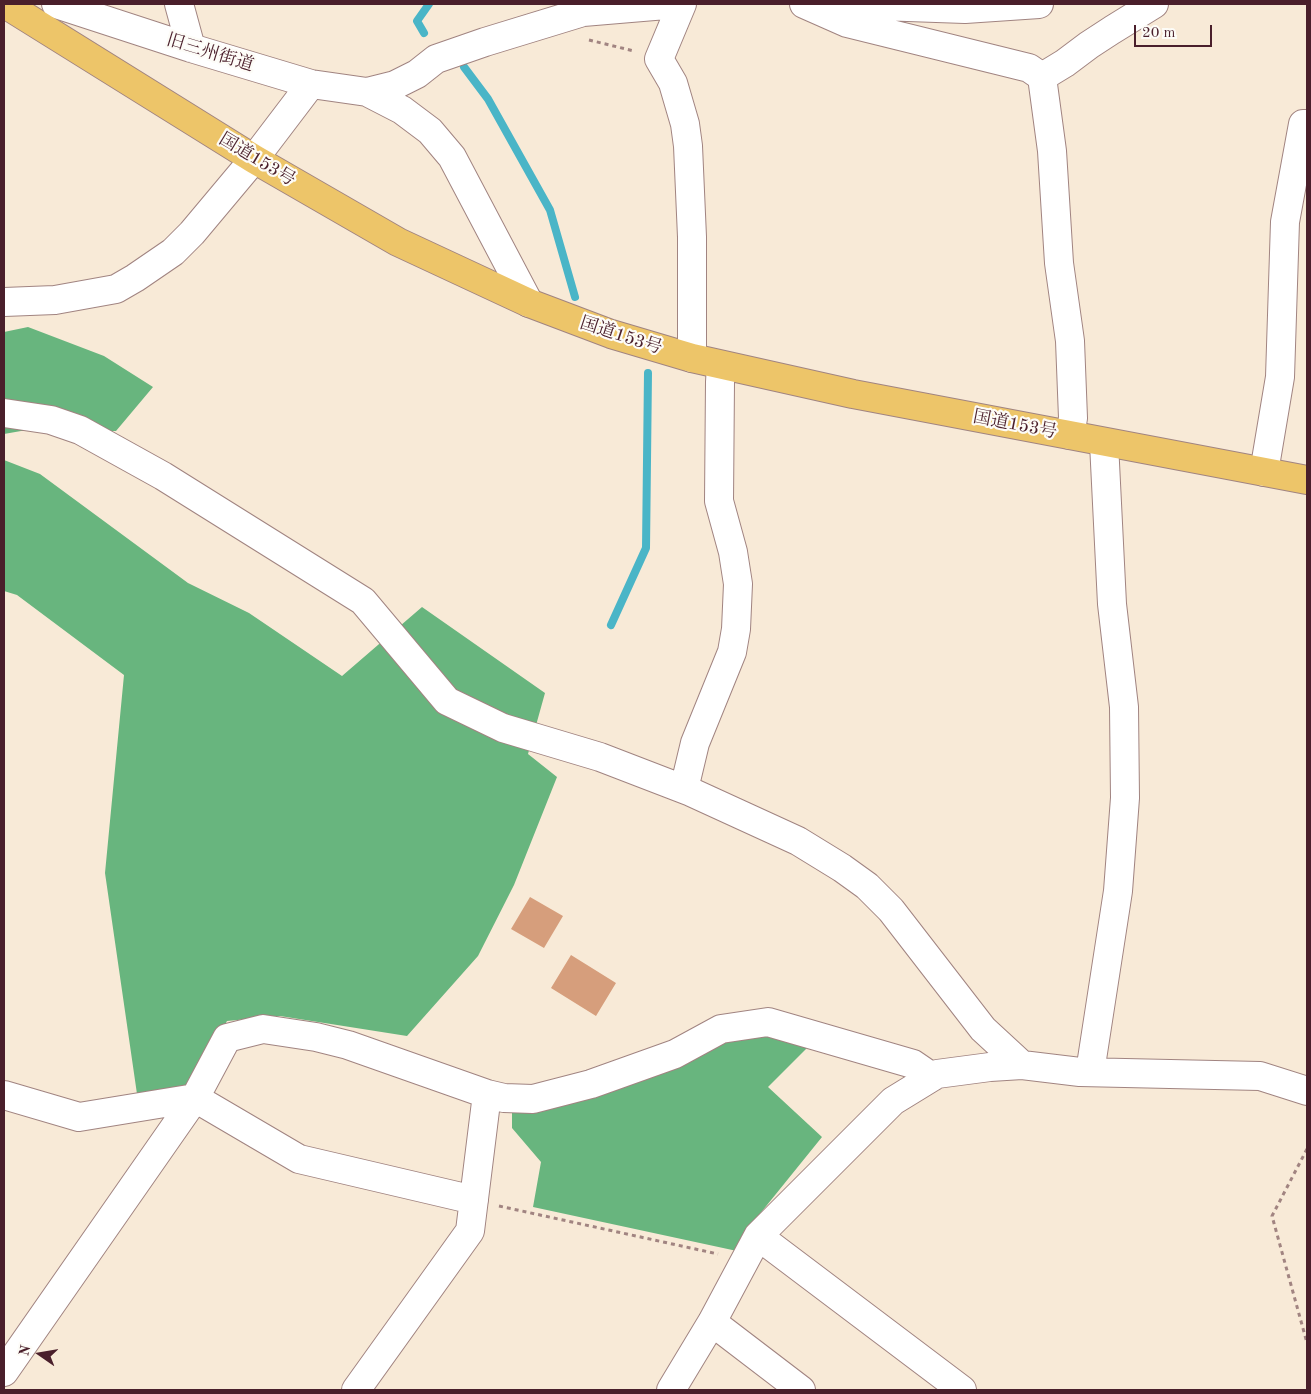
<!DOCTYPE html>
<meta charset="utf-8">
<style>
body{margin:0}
#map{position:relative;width:1311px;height:1394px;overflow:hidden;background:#f8ead7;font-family:"Old Standard TT",serif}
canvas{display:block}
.frame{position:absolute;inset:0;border:5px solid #4a1f2b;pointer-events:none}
.north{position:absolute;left:15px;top:1329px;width:50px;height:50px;-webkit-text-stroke:4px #fdfcf7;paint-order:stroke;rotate:283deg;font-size:14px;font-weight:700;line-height:20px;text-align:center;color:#4a1f2b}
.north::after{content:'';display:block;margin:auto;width:18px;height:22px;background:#4a1f2b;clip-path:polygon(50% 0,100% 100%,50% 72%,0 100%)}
.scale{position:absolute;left:1134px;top:25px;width:78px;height:22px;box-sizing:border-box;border:2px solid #4a1f2b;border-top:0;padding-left:6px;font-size:15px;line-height:18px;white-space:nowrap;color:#4a1f2b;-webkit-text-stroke:4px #fdfcf7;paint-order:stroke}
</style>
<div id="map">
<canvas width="1311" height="1394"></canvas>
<div class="frame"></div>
<div class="north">N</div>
<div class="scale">20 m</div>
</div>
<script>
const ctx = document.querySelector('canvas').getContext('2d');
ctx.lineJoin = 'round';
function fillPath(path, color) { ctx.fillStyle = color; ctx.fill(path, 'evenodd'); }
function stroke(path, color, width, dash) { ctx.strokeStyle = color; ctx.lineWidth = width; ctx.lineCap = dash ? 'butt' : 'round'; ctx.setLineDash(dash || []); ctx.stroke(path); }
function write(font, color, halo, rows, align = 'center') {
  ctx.font = font + ' "Old Standard TT","Noto Serif JP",serif'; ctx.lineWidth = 4.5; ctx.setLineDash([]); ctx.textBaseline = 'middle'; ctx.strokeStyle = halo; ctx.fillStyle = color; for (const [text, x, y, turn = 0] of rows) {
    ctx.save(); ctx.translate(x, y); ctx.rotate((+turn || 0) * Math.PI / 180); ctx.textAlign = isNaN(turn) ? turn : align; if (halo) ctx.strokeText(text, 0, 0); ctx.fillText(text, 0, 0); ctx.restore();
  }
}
const forest = new Path2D(`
 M28,327L104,356L153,387L116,431H21L4,434V332Z
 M4,460L40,474L188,583L249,613L342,676L422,607L545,693L528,754L557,777L514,885L478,956L407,1036L280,1016L227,1021L191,1085L137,1094L105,873L124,675L17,595L4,591Z
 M764,1030L814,1041L768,1087L822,1137L746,1231L737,1251L533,1207L541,1162L512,1128V1112L568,1098L716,1042Z`);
const stream = new Path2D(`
 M424,33L417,21L429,4
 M464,67L488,99L550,210L575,297
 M611,625L646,548L648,373`);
const building = new Path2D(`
 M530,897L563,916L544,948L511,929Z
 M571,955L616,983L596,1016L551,988Z`);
const path = new Path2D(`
 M589,40L634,51
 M1307,1149L1272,1216L1307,1343
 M499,1206L718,1254`);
const minor = new Path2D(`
 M56,4L191,48L311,84L367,92L402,110L430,131L452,157L529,303
 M179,4L191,48
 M682,4L659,59L673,83L685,124L688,146L692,237V358
 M804,4L847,23L1029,68L1042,77
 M822,4L965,9L1039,4
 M367,92L395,85L417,74L436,59L485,42L583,12L678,4
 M4,302L55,300L116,289L135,278L173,252L192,233L254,159L311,84
 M4,413L51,420L80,430L163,476L363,601L447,701L503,728L600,757L691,792L798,841L842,868L867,886L891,910L983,1029L1022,1065
 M1070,435L1073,418L1070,341L1059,263L1052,151L1042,77L1065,63L1089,45L1112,30L1154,4
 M1264,472L1280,377L1285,222L1303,124H1307
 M684,789L695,743L732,652L736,629L738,584L733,552L719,501L720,382L721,365
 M1090,1072L1118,891L1125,798L1124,707L1112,604L1104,443
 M4,1095L79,1117L195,1098L299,1159L474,1200
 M758,1236L962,1390
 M712,1322L801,1390
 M4,1372L195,1098L227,1038L263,1029L316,1037L348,1045L487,1094L504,1098L533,1099L591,1084L675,1054L721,1029L768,1022L913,1064L932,1077
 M356,1390L470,1231L487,1094
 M671,1390L712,1322L758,1236L893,1101L937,1074L990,1067L1022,1065L1080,1072L1260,1076L1307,1091`);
const highway = new Path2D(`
 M5,4L254,159L398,242L529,303L611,334L692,358L853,394L1307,480`);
const streetNames = [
 ["旧三州街道",210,53,17],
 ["国道153号",257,160,31],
 ["国道153号",621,336,18],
 ["国道153号",1015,425,11]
];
fillPath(forest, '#68b57e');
stroke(stream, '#4ab5c7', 8);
fillPath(building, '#d69e7c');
stroke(minor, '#a18481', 30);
stroke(highway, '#a18481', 30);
stroke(path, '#a18481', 3, [4, 4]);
stroke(minor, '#fff', 28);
stroke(highway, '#edc569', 28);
write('18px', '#4a1f2b', '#fdfcf7', streetNames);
</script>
